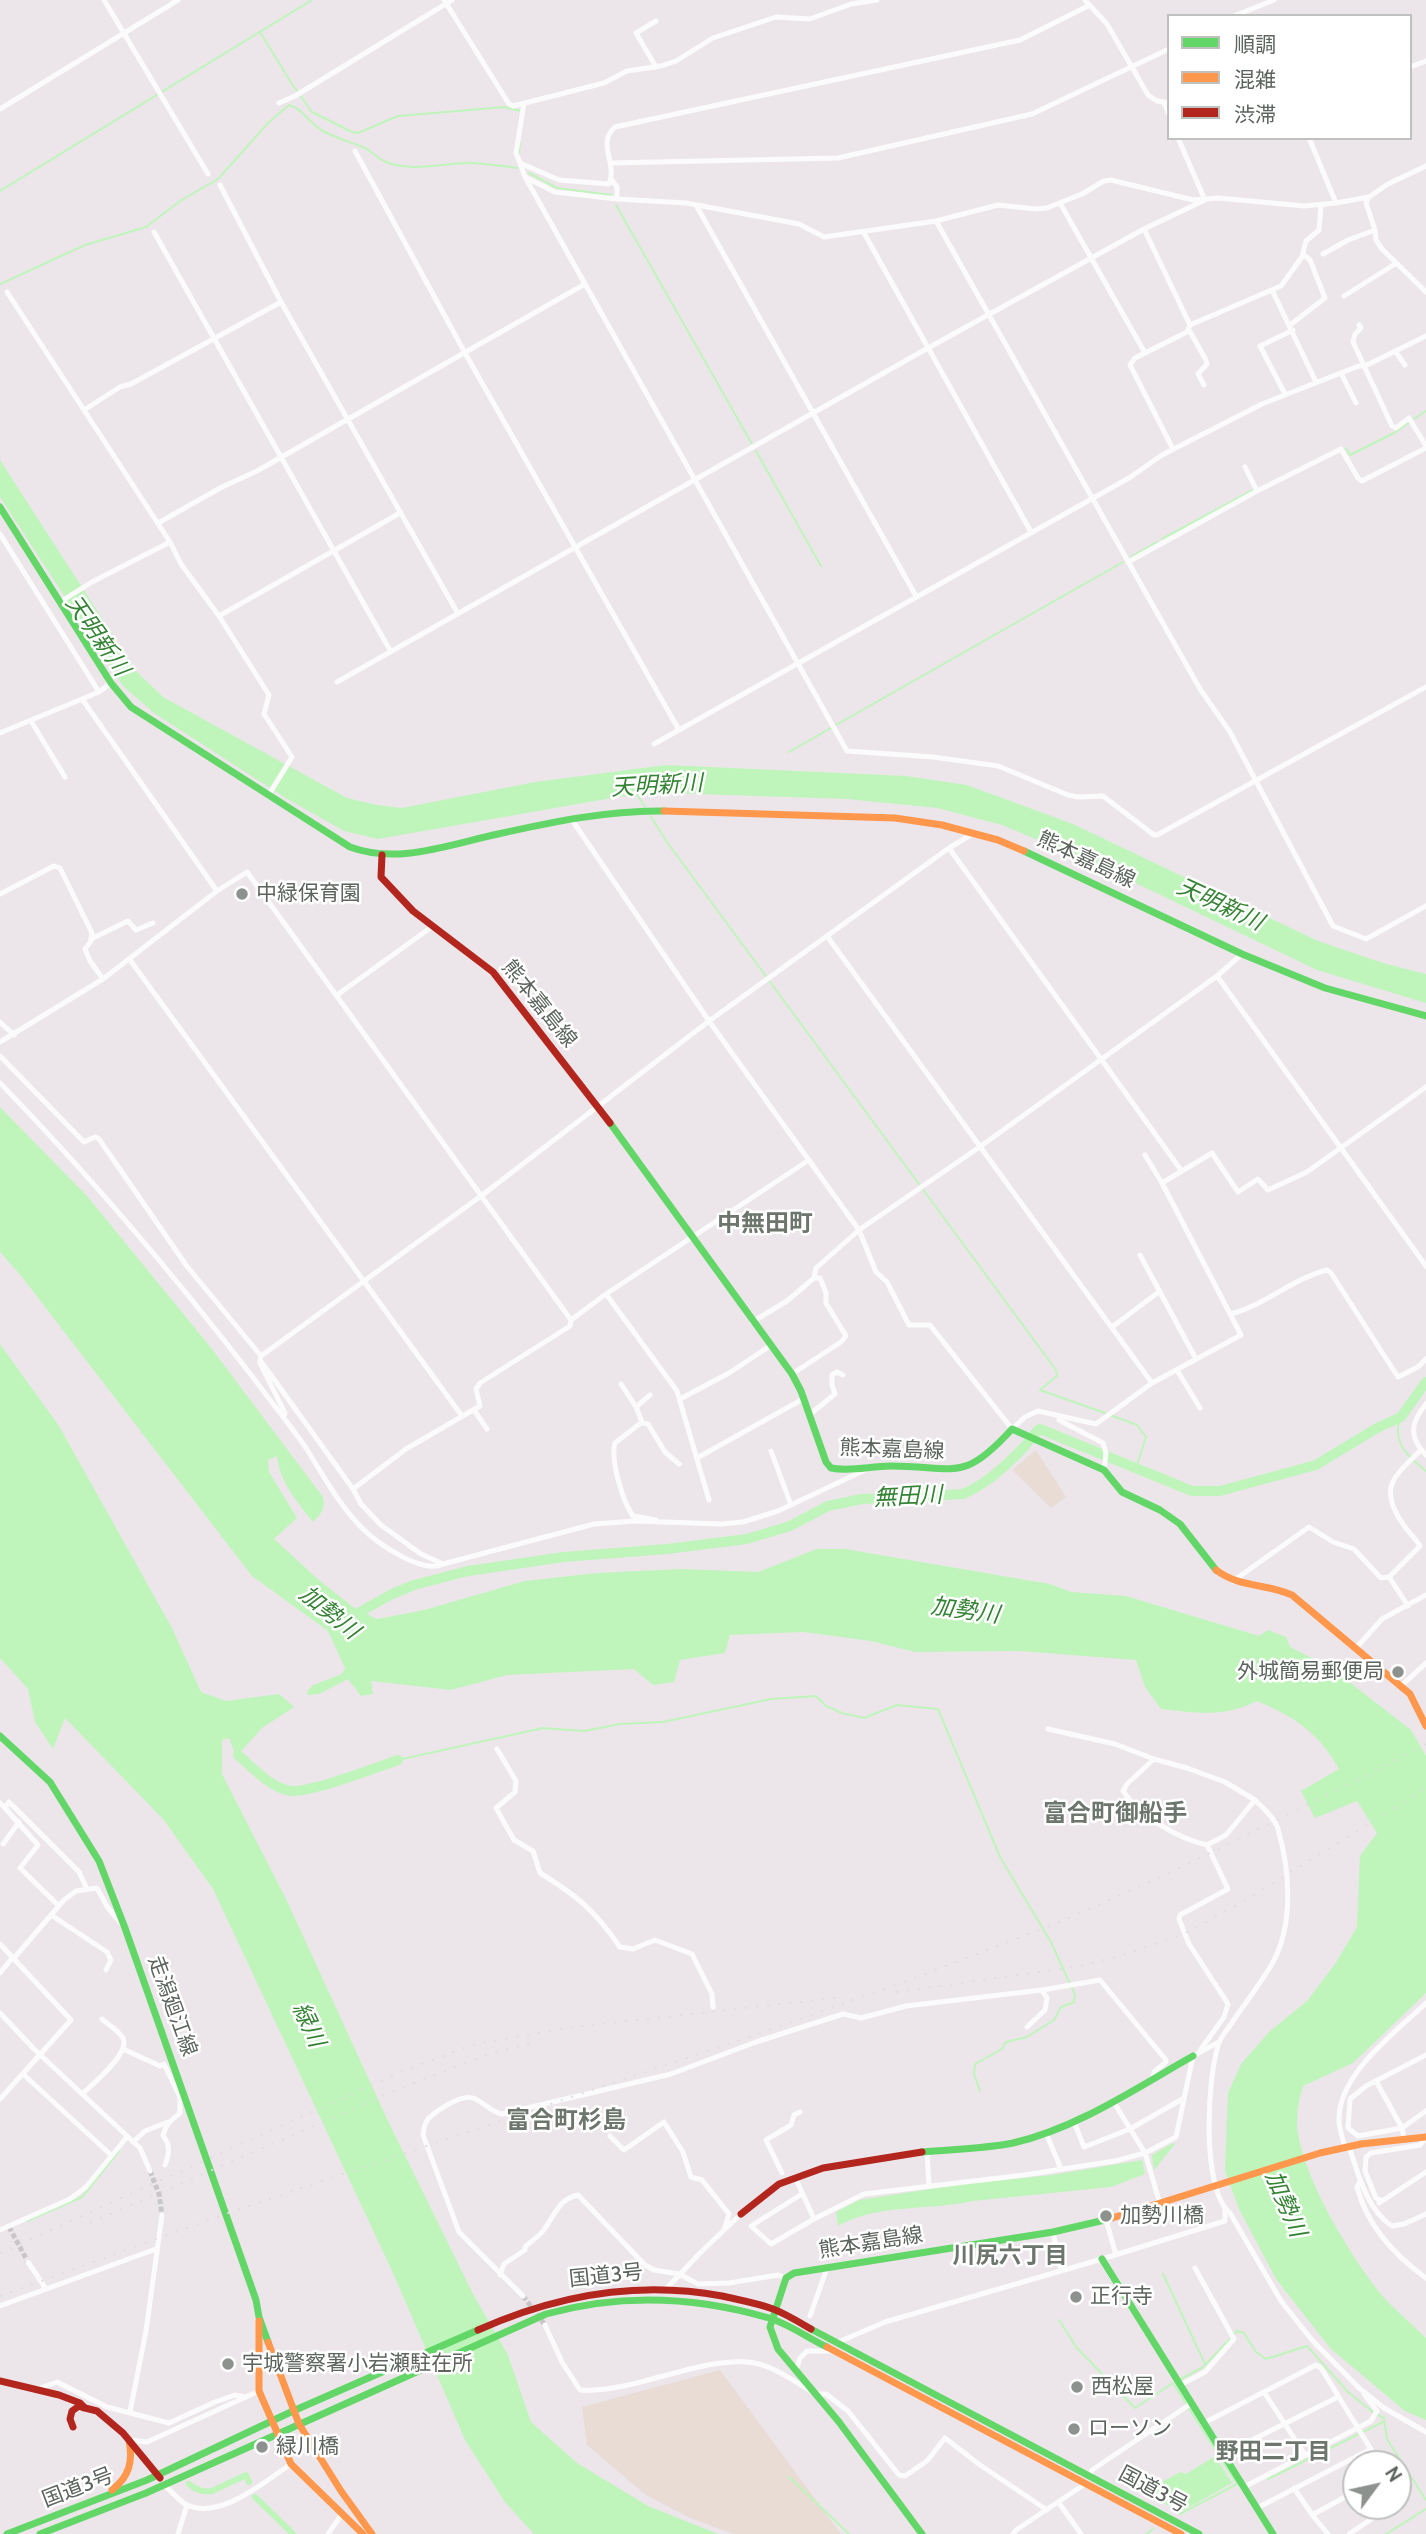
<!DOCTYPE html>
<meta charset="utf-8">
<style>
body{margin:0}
#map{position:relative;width:1426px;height:2534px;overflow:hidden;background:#ece6eb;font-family:Cabin,"Noto Sans JP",sans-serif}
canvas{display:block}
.legend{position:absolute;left:1167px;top:14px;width:245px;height:126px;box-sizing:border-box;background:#fff;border:2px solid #bec1be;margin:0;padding:9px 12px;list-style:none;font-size:21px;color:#5c645d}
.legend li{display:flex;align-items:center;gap:14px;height:35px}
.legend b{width:35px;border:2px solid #bec1be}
.north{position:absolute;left:1342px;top:2450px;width:70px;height:70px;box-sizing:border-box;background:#fff;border:2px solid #bec1be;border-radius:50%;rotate:57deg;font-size:19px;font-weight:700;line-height:28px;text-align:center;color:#5c645d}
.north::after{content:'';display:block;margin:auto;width:24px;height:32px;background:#8e928f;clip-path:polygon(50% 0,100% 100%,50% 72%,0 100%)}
</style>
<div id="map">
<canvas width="1426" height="2534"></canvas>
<ul class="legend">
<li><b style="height:9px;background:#63d668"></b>順調</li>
<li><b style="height:9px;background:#ff974d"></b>混雑</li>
<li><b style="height:9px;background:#b3261e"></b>渋滞</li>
</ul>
<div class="north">N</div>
</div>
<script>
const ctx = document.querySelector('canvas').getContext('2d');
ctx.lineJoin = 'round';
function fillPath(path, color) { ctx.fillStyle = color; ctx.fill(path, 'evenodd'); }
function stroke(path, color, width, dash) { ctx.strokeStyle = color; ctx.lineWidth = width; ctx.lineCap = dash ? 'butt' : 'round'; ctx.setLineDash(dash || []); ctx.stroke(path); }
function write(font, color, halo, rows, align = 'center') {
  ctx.font = font + ' Cabin,"Noto Sans JP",sans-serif'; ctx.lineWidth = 5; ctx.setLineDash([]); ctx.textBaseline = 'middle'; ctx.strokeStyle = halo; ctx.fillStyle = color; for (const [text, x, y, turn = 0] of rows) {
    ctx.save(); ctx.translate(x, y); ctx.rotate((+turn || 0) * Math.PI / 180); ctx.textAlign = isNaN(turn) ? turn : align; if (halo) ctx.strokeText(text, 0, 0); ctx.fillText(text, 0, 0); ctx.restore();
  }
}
const green = new Path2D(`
 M1036,1450L1066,1497L1051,1508L1012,1470Z
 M720,2370L841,2534H733L688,2517L646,2495L587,2445L582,2407Z`);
const water = new Path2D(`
 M0,460L136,671L163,697L347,798L377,805L402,808L535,782L666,765L906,776L967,785L1073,824L1318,941L1383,963L1426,974V1003L1317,970L1100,866L1002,825L937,808L847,799L667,793L618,797L378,839L344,831L284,797L154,713L123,686L0,497Z
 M0,1107L87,1196L212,1349L323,1497C326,1508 320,1515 313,1522C297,1501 280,1483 277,1456L268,1460L269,1472L297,1518L274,1539L320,1581L353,1607L377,1619L424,1610L525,1581L597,1573L681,1569L758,1572L817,1549H845L1050,1584L1071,1592L1126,1596L1259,1636L1268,1630L1286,1637L1290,1647L1330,1667L1411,1730L1426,1756V1993L1353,2063L1303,2086C1298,2102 1295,2122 1299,2139C1309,2186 1347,2250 1376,2288C1390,2306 1410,2322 1426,2338V2420L1405,2411L1331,2349L1276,2279L1239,2209L1225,2171L1228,2093L1241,2064L1270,2031L1307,2001L1335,1964L1357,1927L1360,1856L1377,1833L1357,1801L1315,1818L1301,1791L1339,1769C1318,1732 1295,1717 1257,1701C1221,1718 1200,1713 1161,1709L1145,1687L1136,1660L1019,1651L915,1652L871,1641L803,1632L730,1635L725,1653L680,1660L674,1682L653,1685L634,1669L507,1675L451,1690L371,1681L373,1694L361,1696L348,1679L319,1694L308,1695L307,1691L313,1685L342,1674L345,1668L328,1631L252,1576L22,1277L0,1252Z
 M0,1344L59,1426L172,1628L201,1692L226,1701L279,1694L294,1707L262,1728L236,1757L229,1738L222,1740V1774L287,1901L388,2121L473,2294L508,2355L531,2422L577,2463L648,2506L718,2534H534L504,2501L465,2440L393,2273L213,1889L163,1819L65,1718L53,1749L35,1722L28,1689L0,1658Z
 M1173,2143L1175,2144L1154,2170L1152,2155Z
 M1142,2160L1145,2174L1111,2187L973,2201C929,2211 879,2203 838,2226L836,2212L859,2200L963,2184L1052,2175Z
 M1215,2456L1232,2483L1182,2511L1140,2494L1180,2472L1186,2474Z`);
const stream = new Path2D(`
 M260,32L292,84L312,112L352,132L358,133L398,116L505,107L520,111
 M519,153L520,142
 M529,173L557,188L611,195
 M0,191L312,0
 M616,205L752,444
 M0,284L85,245L146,227L180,201L218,179L269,122L289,105C302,108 310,124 323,131C336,138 350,142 363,147C372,151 378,159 386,162C416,173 443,162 473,163C487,164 503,166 517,168
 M1414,419L1426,411
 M1346,448L1350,455L1394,433L1408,423
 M756,451L821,566
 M1162,539L1253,490
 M1131,557L1157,542
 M836,725L1123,562
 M789,752L831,728
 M638,796L645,807
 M651,817L667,842L1056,1370L1057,1376L1040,1390L1105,1413
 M1110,1415L1137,1425L1146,1437L1136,1468
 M1401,1417C1394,1433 1399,1445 1410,1457
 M1414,1461L1426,1471
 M398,1760L543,1728L584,1731L620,1724L663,1722L771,1699L816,1696L826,1706L842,1713L864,1718L897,1705L938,1709L1000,1857L1051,1942L1075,1995L1074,2002L1061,2007L1054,2020L1027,2037L1006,2042L1002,2049L975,2064L974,2074L980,2091
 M27,2221L82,2197L119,2151
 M1163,2274L1205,2364
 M1059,2320L1077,2348L1135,2408L1173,2383L1237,2484L1180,2514
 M1234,2334L1237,2331L1244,2333L1256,2352L1266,2359L1307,2346L1348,2392L1373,2412
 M1181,2379L1203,2367L1231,2338
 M1378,2415L1384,2418L1387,2439L1426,2500
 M789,2477L849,2534
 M1268,2479L1383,2422
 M1146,2534L1153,2529
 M1386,2534L1426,2509`);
const canal = new Path2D(`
 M189,2484C196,2490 202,2492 212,2491L246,2475L249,2482
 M255,2497L293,2534`);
const river = new Path2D(`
 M351,1617L392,1594L414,1585L468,1571L564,1557L667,1549L747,1539L790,1526L828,1506L862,1499L963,1494C985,1485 1009,1463 1025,1446C1030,1440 1034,1433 1040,1429L1192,1491H1220L1316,1465L1377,1428L1401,1417L1426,1382
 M238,1755C253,1768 272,1789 292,1791C313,1792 375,1768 398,1760`);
const streetTunnel = new Path2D(`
 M150,2171L159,2194L162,2215
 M9,2227L28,2262
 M523,2296L545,2325`);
const street = new Path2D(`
 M104,0L208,174
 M444,0L509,104L513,106L604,83L627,71L661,66L676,61L713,38L776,17L810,19L851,4L877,0
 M1085,0L1107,24L1148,95L1157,101L1169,103
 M1234,16L1274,0
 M656,21L636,33L656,67
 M1410,67L1426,61
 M279,103L295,96L452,0
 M524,103L516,153L520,163L559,180L609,184C618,162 596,144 615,127L1020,40L1090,5
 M1164,103L1169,115
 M0,109L178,0
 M1178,138L1205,200
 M1309,138L1336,203
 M355,151L465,353L679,730
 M520,163L525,177L847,751L933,757L998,766L1068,795L1078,797L1103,796L1154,835H1157L1426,687
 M611,163L838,158L1032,114L1169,49
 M525,177L555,192L617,199L686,203L799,224L824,237L936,221L1200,689L1230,732L1333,926L1366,939L1426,906
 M611,179L617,187V199
 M220,185L281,302L457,612
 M1369,197L1366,203L1375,230L1376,240L1382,249L1426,292
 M1060,203L1145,353
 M696,205L916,596
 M936,221L998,205L1036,209L1047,208L1082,194L1104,181L1111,180L1193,200L1218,198L1304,206L1336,203L1369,197L1388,184L1426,166
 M1144,229L1190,325L1187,332L1135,358L1130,365L1173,449
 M154,232L391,652
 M864,233L1031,532
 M1323,254L1348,240L1375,230
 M1272,290L1316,382
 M7,292L170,542L181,564L219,616L269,695L264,714L292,757L268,796
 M1344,296L1395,264
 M1190,325L1281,286L1302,257L1306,241L1319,230L1321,205
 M1290,325L1325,298L1310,260L1303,254
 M1359,325L1361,328L1355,334L1353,342L1392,426L1396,428L1409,418L1426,446
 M1189,330L1206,360L1207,364L1198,374L1204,385
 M1395,351L1405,365
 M1341,373L1356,403
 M1285,394L1260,346L1293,330
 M84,410L120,387L131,384L281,302
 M1245,467L1257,491
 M158,523L222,487L257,471L585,284
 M0,534L99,692
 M1128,562L1257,491L1341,449L1358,478L1362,481L1426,448
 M60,602L92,582L170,542
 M219,616L400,513
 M337,682L928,348L1144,229L1205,200
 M82,699L217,891
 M31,721L65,777
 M0,733L99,692L111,683
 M654,744L1129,478L1162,455L1262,404L1356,367L1369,364L1426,336
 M572,820L709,1021L859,1230L876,1272L887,1282L909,1325H930L1012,1429L1025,1417L1038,1411L1096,1424L1152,1383L1241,1335L1162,1183L1212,1153L1238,1192L1258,1179L1268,1190L1307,1172L1426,1087
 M949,848L1181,1170
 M0,894L54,866L60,868L92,933L91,941L85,949L90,961L103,979
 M827,936L1152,1383
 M91,939L128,921L136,930L153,923
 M130,960L462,1416
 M1217,976L1426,1266
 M337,995L433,926
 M0,1022L14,1035
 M0,1042L103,979L217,891L247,872L571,1320
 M0,1056L84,1142L95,1137L99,1139L186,1265L261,1356L260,1360L353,1489L361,1504L381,1525L421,1554L443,1564L594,1524L635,1521L721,1524L743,1522L778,1511L865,1470
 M0,1083C91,1177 175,1276 255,1380C272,1403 290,1425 306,1448C323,1475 338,1503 360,1526C375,1542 422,1575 443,1564
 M1145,1155L1162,1183
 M1140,1255L1196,1359
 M606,1294L677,1391L709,1500
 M1231,1314C1265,1305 1292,1279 1327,1270L1331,1273L1398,1377L1418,1367L1426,1359
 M752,1322L787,1301L814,1278L816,1268L859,1230L981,1146L1217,976L1242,954
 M1112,1327L1160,1291
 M261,1356L481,1196L709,1021L949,848L974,833
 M260,1363L285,1413L283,1417
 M1177,1370L1200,1408
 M792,1374L841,1342L846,1336L826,1303V1293L820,1278H814
 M621,1384L636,1407L642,1422L615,1443C610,1460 623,1502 633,1516L656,1520
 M680,1399L729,1373L770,1346
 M1426,1404C1411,1422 1408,1437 1426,1455
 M636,1407L650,1395
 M474,1410L487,1429
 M809,1415L835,1394L832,1385V1375L837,1372L843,1375
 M1059,1420L1103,1443L1106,1453L1104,1470
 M641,1423L648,1424L665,1452L679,1464
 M771,1451L791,1505
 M697,1458L803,1399
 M353,1489L406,1449L480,1406L476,1389L480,1383L570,1326L571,1320L606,1294L809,1160
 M1389,1577L1408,1606
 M1233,1581L1309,1527L1333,1542L1354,1549L1381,1578L1389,1577L1420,1546C1416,1539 1408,1532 1403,1524C1377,1487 1395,1476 1421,1450
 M1356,1648L1382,1619L1426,1595
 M1401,1686L1426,1663
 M1048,1729L1115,1744L1154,1759L1187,1768L1225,1782L1255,1800L1226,1835L1207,1845C1179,1839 1139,1816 1123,1791L1127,1784L1154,1759
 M497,1749L516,1781L515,1792L496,1808L514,1840L533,1851L540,1873C579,1897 594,1910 620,1947L633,1949L655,1940L692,1954L712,1994L713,2007
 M1255,1800C1263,1808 1275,1818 1278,1829C1290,1871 1294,1925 1272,1964C1260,1984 1246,2002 1233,2021C1229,2028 1221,2036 1219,2043C1207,2076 1201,2190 1230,2213L1281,2301L1312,2340L1359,2388L1384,2408L1426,2432
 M0,1803L5,1808L9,1802L79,1872L87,1889
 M5,1808L38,1845L20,1868L59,1906
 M3,1844L19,1822
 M51,1915L107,1952L111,1960L106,1970
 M0,1944L71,2020L0,2099
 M14,1958L64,1900L76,1891L97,1888L108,1908L121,1923
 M0,1973L13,1957
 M0,2013L34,2049L140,2148L150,2171
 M1027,2027L1045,2010L1047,1998L1042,1990
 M123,2049L160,2066L164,2064L180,2097
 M1201,2049L1224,2017L1228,2004L1189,1944L1179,1919L1180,1915L1228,1889L1207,1845
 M23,2074L111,2155
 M1376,2081L1402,2128L1358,2136L1348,2128L1350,2099L1366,2086L1426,2055
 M82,2094C93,2084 131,2053 123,2038C119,2031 108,2024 102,2019
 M1113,2101L1145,2153L1160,2204
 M1074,2122L1084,2147L1130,2129L1184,2098
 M1046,2133L1061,2169
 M610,2136L624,2150L664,2122L683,2152L691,2177L702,2180L729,2214L724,2230
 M1404,2139L1402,2128L1426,2111
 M133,2142L145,2131L168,2122
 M1349,2146C1358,2174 1367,2210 1392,2226L1404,2224L1426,2214
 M1345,2147C1343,2139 1339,2129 1339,2120C1338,2074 1396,2032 1426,2003
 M927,2152L929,2185
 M165,2165C169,2154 171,2145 163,2136C166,2123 171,2121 180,2113V2097L183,2091
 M782,2173L766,2140L791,2125L794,2115L800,2112
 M795,2177L814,2219
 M1360,2181L1357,2187C1367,2225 1394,2255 1426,2278
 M802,2194L751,2226L771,2244L814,2219L864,2194L1024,2175L1115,2161L1145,2153L1176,2137L1193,2056L1219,2042
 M1382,2201L1376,2198L1365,2171L1366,2157L1371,2153L1420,2145L1426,2138
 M1379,2203L1426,2172
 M1106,2220L1116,2255
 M0,2230L70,2199L86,2187L127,2137
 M1053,2232L1061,2271
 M28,2262L46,2289
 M500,2275L504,2264L525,2250V2247C530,2242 538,2237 543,2231C554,2217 558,2199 578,2195L645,2265L654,2270L679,2274L698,2284L729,2283L778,2275L786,2278
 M666,2289L700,2253L741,2214
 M523,2296L459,2232L423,2135C424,2129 424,2124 428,2119C436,2111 461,2094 473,2098C484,2102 489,2111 502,2114L671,2074L756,2042L843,2014L861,2018L906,2006L1042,1990L1100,1980L1166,2060V2062L1154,2072L1152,2079
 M0,2306L156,2249
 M810,2316L827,2268
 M545,2325L562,2362L580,2390C634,2393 693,2359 747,2362C771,2363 796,2383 816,2394H826L848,2411L899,2475L905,2476L927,2461L945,2438L980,2465L1047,2510
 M836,2343L885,2322L1102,2259L1225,2221V2209
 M796,2370L800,2358L807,2351H830
 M1180,2385L1205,2372L1234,2339L1195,2268
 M38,2389L57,2382L107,2407L169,2423L215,2402L235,2395L244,2397
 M1264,2392L1305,2455
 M130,2412L146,2331L162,2215
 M1204,2423L1316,2365L1321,2368L1380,2464
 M130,2440L147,2442L259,2391
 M1224,2454L1338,2397
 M1090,2476L1092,2470L1192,2403
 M164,2485C171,2491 178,2499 185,2504C219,2522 265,2481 291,2464
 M1244,2487L1371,2421L1377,2411L1364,2394
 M1294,2488L1313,2516L1328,2534
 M1398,2492L1402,2498L1398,2501
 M1059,2503L1081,2534
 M1257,2508L1371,2449
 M1312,2515L1356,2491
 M178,2534L187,2505
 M328,2534L342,2514
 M1013,2534L1016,2530L1085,2484
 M1349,2534L1391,2506`);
const fast = new Path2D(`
 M0,507L111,683L131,707L350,847C399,865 450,844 498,834C552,822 609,810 664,811
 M1024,851L1242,954L1325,988L1426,1016
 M610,1123L792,1374L801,1391L826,1462L831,1468C851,1472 870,1466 891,1466C956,1466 962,1484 1012,1429L1104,1470L1122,1492L1160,1510L1180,1524L1216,1570
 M0,1736L50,1782L99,1861L125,1928L256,2300L259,2317L268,2342
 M922,2152C952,2149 984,2149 1013,2143C1078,2128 1136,2088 1193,2056
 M1102,2259L1273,2534
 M811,2329L1199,2534
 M7,2534L147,2480L293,2411L478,2330
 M40,2534L146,2493L546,2314C621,2293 694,2296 769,2318C789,2324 808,2338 827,2347
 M922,2534L839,2422L778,2349L770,2327L786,2278L794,2273L1053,2232L1109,2219`);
const slow = new Path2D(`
 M664,811L895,818L942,825L998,840L1024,851
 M1216,1570C1240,1588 1265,1583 1292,1595L1410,1694L1426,1726
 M1109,2219L1320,2153L1361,2144L1426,2137
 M259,2321V2391L291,2464L363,2534
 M268,2342L299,2424L341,2491L372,2534
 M827,2347L1181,2534
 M112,2490C130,2476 133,2461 129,2440`);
const jam = new Path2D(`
 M382,855L381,877L413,911L493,972L610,1123
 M741,2214L779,2184L823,2168L922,2152
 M478,2330C556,2295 637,2280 722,2296C739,2300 757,2303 773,2309C786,2314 799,2322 811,2329
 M0,2381L59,2395L80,2403L85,2408L97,2411L123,2433L160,2478
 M73,2427L70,2419L72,2411L79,2406L84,2408`);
const rail = new Path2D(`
 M896,1992L1076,1967L1120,1956L1182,1935L1246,1900L1426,1788
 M90,2223L401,2088L489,2054L530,2043
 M0,2253L398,2073L472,2045L566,2028L844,1997
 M0,2296L228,2213L764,2032L920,1976L1057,1923L1165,1875L1364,1777L1426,1744`);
const markers = [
 [242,894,7,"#8e928f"],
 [1398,1672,7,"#8e928f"],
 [1106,2216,7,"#8e928f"],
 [1076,2297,7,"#8e928f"],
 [228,2364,7,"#8e928f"],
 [1077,2387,7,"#8e928f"],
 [1074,2429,7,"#8e928f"],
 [262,2447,7,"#8e928f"]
];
const streetNames = [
 ["熊本嘉島線",1086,860,25],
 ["熊本嘉島線",539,1004,51],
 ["熊本嘉島線",892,1450,2],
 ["走潟廻江線",172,2006,70],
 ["熊本嘉島線",871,2243,-9],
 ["国道3号",606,2276,-6],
 ["国道3号",78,2488,-21],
 ["国道3号",1153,2490,28]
];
const poiNames = [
 ["中緑保育園",256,894],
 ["外城簡易郵便局",1384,1672,"right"],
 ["加勢川橋",1120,2216],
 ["正行寺",1090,2297],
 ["宇城警察署小岩瀬駐在所",242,2364],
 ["西松屋",1091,2387],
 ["ローソン",1088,2429],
 ["緑川橋",276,2447]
];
const waterNames = [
 ["天明新川",97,636,55],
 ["天明新川",657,786,-3],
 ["天明新川",1220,905,25],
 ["無田川",908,1497,-3],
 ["加勢川",965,1611,8],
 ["加勢川",329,1613,39],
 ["緑川",308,2025,65],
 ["加勢川",1285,2204,67]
];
const neighbourhoodNames = [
 ["川尻六丁目",1010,2256],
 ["野田二丁目",1273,2452]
];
const quarterNames = [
 ["中無田町",765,1224],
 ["富合町御船手",1115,1814],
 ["富合町杉島",566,2121]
];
fillPath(green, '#e8dcd4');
fillPath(water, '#bff5bb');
stroke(stream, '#bff5bb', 2);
stroke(canal, '#bff5bb', 6);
stroke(river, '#bff5bb', 10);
stroke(streetTunnel, '#c8c6c8', 5, [5, 2.5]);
stroke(street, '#fcfbfc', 5);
stroke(fast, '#63d668', 7);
stroke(slow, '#ff974d', 7);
stroke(jam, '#b3261e', 7);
stroke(rail, '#dedede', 2, [2, 9]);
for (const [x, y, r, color] of markers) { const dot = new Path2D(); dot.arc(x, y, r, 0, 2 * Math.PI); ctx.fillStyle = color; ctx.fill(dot); stroke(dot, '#fff', 2.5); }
write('21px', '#5c645d', '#fff', streetNames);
write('21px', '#5c645d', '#fff', poiNames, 'left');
write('italic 23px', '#358335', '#fff', waterNames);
write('bold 23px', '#6d766d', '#fff', neighbourhoodNames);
write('bold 24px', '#6d766d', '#fff', quarterNames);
</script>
